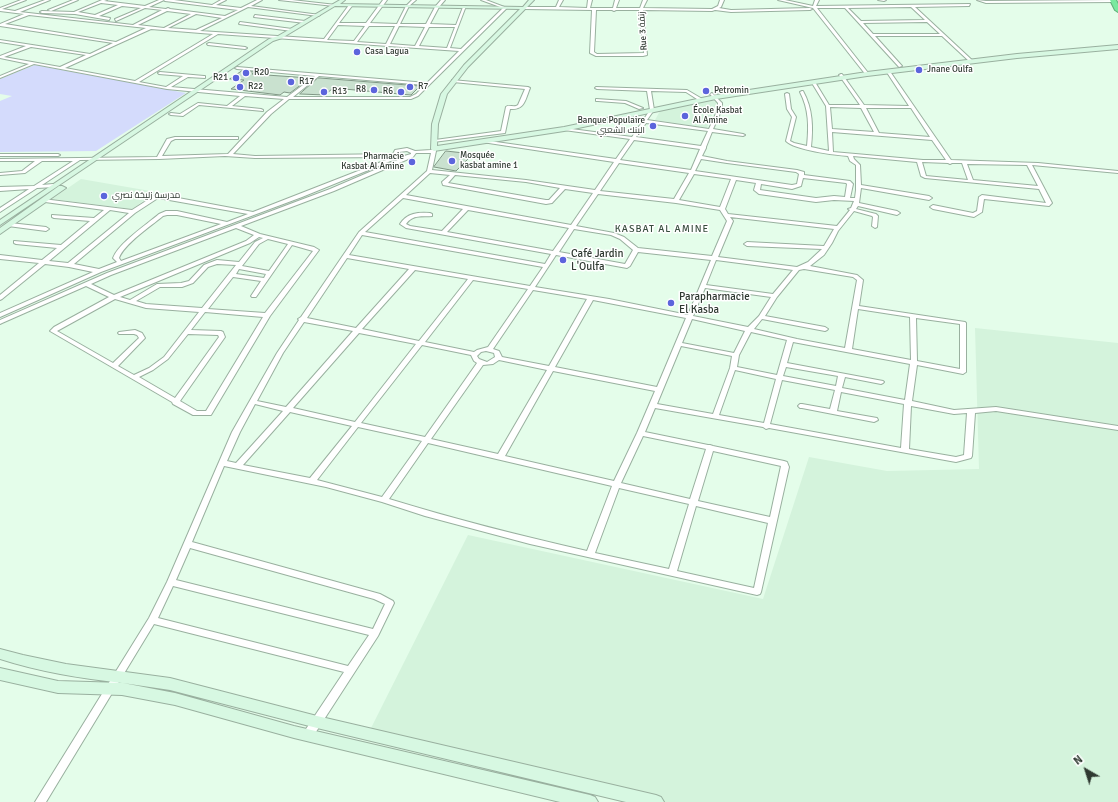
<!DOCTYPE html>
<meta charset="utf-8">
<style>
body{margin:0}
#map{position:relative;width:1118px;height:802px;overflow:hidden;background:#e4fdea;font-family:Signika,sans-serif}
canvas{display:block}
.north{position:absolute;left:1066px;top:750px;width:40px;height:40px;-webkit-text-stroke:3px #fff;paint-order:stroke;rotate:321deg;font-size:11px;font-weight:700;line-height:16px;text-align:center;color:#2f3931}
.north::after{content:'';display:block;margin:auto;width:14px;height:18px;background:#2f3931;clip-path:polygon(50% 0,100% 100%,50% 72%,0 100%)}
</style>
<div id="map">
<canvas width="1118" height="802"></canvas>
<div class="north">N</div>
</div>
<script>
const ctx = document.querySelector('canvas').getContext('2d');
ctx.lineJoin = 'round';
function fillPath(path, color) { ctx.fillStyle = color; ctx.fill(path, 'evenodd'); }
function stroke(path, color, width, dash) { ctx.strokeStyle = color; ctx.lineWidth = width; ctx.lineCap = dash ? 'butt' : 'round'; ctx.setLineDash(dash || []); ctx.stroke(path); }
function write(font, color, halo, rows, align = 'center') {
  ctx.font = font + ' Signika,Cairo,sans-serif'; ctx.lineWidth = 3; ctx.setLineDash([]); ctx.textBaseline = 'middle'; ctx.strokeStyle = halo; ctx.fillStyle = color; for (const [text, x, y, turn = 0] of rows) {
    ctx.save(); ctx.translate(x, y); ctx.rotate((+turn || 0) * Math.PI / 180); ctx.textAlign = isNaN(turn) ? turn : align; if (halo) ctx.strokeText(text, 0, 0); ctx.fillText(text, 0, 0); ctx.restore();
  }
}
const built = new Path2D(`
 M711,100L717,102L707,128L655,120L660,111Z
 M81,179L156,192L132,209L52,199Z
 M975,328L1118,343V802H655L366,738L468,535L763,599L809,457L887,471L979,469Z`);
const green = new Path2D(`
 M35,65L186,93L96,151L0,152V101L12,96L0,94V79Z`);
const building = new Path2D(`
 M242,71L255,72L252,74L310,78L290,93L284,92L280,95L231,89L244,80L230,79Z
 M318,78H320L420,86L411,95L333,88L325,95L300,94Z
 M446,151L473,154L456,171L434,167Z`);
const street = new Path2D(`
 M21,0H26L2,9L15,11L45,0H50L20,12L133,25L162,10L145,8L116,21L115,19L141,8L122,6L99,16L110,18L109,20L75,14L42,13L40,12L42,11L74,12L102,0H107L104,1L145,6L159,0H174L212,5L221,0H226L216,5L241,8L257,0H262L251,6L320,15L318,16L248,7L200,31L324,39L349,5L352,6L339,23H366L383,0H387L370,23L397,24L406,6L412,0H416L409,6L400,24H426L435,7L441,0H445L439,7L430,24L456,25L463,7L466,6L450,48L461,49L503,8L481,0H486L507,8L418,96L411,99H289L271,114L233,154L255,156L393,154L395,150L407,148L415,151L431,150L434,148H436V151L432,170L526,180L595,190L614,162L482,142L480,141L482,140L616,159L630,139L564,130L562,129L564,128L632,137L650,110L647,91L597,89L595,88L596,87L687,90L704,100L700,101L686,92L651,91L654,110L647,120L709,129L718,109V103L710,94L712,93L722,103V109L713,129L743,134L745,135L743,136L712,132L706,147V148L702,156L727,161L797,170L804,172V175L850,181L853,184L850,198H855L856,190V165L850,161L848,156C834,155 795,150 786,141L792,117L787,109L785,94L787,93L789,94L791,109L796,117L790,141L794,143L807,146C809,127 809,109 800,92L802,91H803C813,109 813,128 811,147L829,151L826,106L812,83L813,82H815L829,105H860L839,75L841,74H842L864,105L909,106L886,71L889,70L951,160L1038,163L1118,171V173L1032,165L1052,203L1049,206L984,199L982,212L974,217L933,209L930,207L933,205L973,213L977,211L979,197L982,195L1046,203L1039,189L925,178L921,176L917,162L853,156L854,159L860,165L861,185L929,196L932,198L929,200L861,188L859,203L897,211L900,213L897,215L858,206L856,209L876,214L878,216L877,227L875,228L872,226L873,217L872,216L854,211L838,231L832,243L824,255L810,266L857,275L863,280L859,306L965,322L966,323V372L963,374L917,365L912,401L954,410L996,407L1118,426V430L996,411L975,413L972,456L971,458L956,462L769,428L766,429L763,427L655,408L645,432L708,445H710L713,446L784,461L787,462L789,467L761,592L760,594L757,595L530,544L425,516L382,502L326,487L224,466L192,542L380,594L393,601L394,603L378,636L312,738L308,739L304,738L303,735L304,732L344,672L154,624L46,802H35L149,618L167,582L232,432L277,353L299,320L298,319L301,317L359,232L427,171L431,153H416L413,157L334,191L241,226L260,234L314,247L319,250L270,316L211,415H193L173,404L172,402L50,331L54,327L109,297L86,286L2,323L0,324V320L107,273L330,189L400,159L398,158L302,197L101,272L0,317V313L93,272L69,267L45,264L2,299L0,300V295L39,263L0,259V255L42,260L57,248L16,244L14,243V241L61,245L90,221L54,218L52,217V215L94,218L104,210L45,202L43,201V199L132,210L157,194L253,212L394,157L255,158L225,156L159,159L80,160L42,185L53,184L55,185V187L37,188L0,212V208L29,189L0,191V187L34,186L73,161H42L25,173L0,175V173L22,171L35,161H0V159L157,157L167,139L175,137H238V139H175L171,141L162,156L228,154L267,112L284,99L245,96L232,106L261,109L263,110V111L199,105L183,116L171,115L169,114L171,113L180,114L198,103L227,106L240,96L167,89L34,64L0,78V76L29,64L0,58V56L26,46L0,42V40L90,54L113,43L0,26V24L24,14L0,11V8ZM164,0L165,1L238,10L225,16L170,9L168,8L166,9L149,7ZM101,3L118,5L95,15L78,12ZM167,11L191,14L164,28L138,25ZM196,14L222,18L196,30L168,28ZM29,15L146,28L116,42L5,24ZM338,25L365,26L354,41L327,40ZM369,26H395L386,44L357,42ZM399,26L425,27L415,46L390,44ZM429,27H455L447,48L419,46ZM151,29L213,34L135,81L65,68ZM218,34L459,51L427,83L237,67L235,68L237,69L315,76L287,97L171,87L188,77L205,78V76H204L160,72L158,73L159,74L183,76L166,87L139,82ZM31,47L86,55L60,67L4,57ZM319,76L425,85L416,94L410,97H293ZM830,107L861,108L874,132L832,129ZM866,108H911L930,137L879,133ZM646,123L708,131L701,146L636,137ZM832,132L932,140L946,160H923L833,152ZM634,140L700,149L691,170L620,160ZM407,151L411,153V154L404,156L397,155L399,152ZM701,159L727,163L796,172L799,174L797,184L792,185L695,171ZM922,162L948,163L950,164L952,163H962L968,180L926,176ZM619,163L689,173L674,199L600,191ZM967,164L1027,165L1038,186L973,180ZM430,173L450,175L442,182L443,185L546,204L552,203L565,189L593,193L571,225L406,195ZM694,174L731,179L720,207L679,200ZM455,175L526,182L560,188L549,200H546L448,183ZM803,178L846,183L847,184L845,197L834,196L816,198L760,190L761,184L792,189L801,186ZM736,180L756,183L754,190L759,194L816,202L834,200L854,201L851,208L848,209L850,210L837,226L728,214L725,209ZM598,194L676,203L720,210L727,221L712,256L638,248L624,237L614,233L576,226ZM158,198L248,214L227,222L177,211H166L159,214C146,225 119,243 113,258L117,262L99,269L74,264L135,213ZM403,198L463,209L442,231L410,226L406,224C413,214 422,217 432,216V214L430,213C418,212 407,213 400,224L406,228L551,254L545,264L365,232ZM110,210L129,213L68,263L49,261ZM468,210L569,228L553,251L447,232ZM167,215H177L221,224L121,261L119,258C124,244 151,226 163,216ZM730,217L834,229L824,246L747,242L744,244L747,246L822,249L808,262L797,267L718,257L733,221ZM236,228L254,235L246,241L114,295L91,284L111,275ZM574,229L611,235L620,239L633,250L625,264L559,252ZM362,235L543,267L530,286L349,255ZM259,237L263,238L255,242L239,262L217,260L209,263L204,265L189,281L181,283L157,284L130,300L120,297L250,243ZM268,239L288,244L269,271L242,266L259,244ZM292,245L313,251L265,313L208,309L233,277L261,281L251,296L252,297H256ZM638,252L711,260L688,315L609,299L535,287L556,255L627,268L630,266ZM347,258L409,269L356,328L307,318ZM716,260L793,270L773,294L706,285ZM217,264L236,265L202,308L146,304L136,301L160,287H182L193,283L208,267ZM239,269L266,274L264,278L236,274ZM804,269L853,277L857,280L845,348L797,339L754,329L762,319L825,331L827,330L828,329L825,327L765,316L777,297L799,270ZM415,270L468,279L419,341L362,329ZM473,280L528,289L488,347L477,350L474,352L425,342ZM705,288L771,297L759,316L748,327L693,316ZM533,290L587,299L549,366L502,357L499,351L493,349ZM115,299L146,308L199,312L164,357L149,368L134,375L118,366L144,339L145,338L142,333L135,330L119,332L118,333L119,334H134L137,335L139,338L113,363L57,331ZM593,300L686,318L657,387L555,367ZM858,309L910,317L911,360L852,349ZM205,312L263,317L206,411H197L180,401L225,337L223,332L221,331L191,330ZM916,318L960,324V369L917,361ZM692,319L745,331L734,353L682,343ZM304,322L353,331L286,407L257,401L283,353ZM751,332L787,340L777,375L737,367L739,355ZM359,333L416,344L355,422L293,408ZM188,334L218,335L219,337L175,398L139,377L153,370L168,359ZM793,342L910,364L905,400L842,388L845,377L881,384L883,383L884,382L883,381L787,363ZM422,345L471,355L474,361L477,363L425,437L361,423ZM681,346L732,356L730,368L713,414L657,404ZM486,351L494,353L495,357L487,362L479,359L477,356L481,352ZM499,360L547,370L498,454L431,439L483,365L493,364ZM786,367L838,376L836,386L783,376ZM735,370L776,379L764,423L719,415ZM553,371L655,391L637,433L614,481L505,456ZM782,380L835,390L830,409L802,404H800L798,406L800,408H802L874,422L878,420L877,418L837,411L841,392L904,404L901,448L770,424ZM255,404L283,411L236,463L227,461L240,432ZM911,406L954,414L967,413L964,455L956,457L909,449ZM290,412L352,426L310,478L243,465ZM358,427L422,441L382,497L317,480ZM643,436L706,449L690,499L621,483ZM428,443L612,486L587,551C521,536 454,519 389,499ZM713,451L781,466L770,517L698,501ZM619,488L689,504L669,569L595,553ZM696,506L768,523L754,588L677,571ZM190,548L374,599L385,604L373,629L176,580ZM173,586L369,635L348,666L158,618Z
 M73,0H78L51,11L48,10Z
 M279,0H292L336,5L334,6Z
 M559,0H563L559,7L587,8L588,0H592L590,8H613L615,0H619L616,8H640L643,0H647L643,8L712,9L718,6L720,0H724L721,7L719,8L731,10L810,8L812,9L810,10L731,12L715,10L712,11L643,10L647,55L643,56H596L590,53L592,10L524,9L522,8L524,7H556ZM596,10H612L614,11L616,10H639L644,53L597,54L594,52Z
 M778,0H785L813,6L815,0H819L816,6L970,4L969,6L915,7L973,61L970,62L942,36H875L902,66L899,67L845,8H817L869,74L866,75L813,8ZM911,7L925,20L861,21L848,8ZM927,22L940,34H873L863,23Z
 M878,0H886L884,1Z
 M977,0L986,1L1113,0L1115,1L1113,2L986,3Z
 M255,15L305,21L307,22L305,23L254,17Z
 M240,22L292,29L294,30L292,31L239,24Z
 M209,43L245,47L247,48L245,49L208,45L207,44Z
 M452,80L528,87L530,88C525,100 525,110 510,109L505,133L433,142V141L435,140L501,131L506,107C509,104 514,108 518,105L525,89L453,82H452Z
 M596,99L626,101L643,108L639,109L625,103L598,101H596Z
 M0,154H58L60,155L58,156H0Z
 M10,223L46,227L49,229L46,231L8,226V224Z`);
const secondary = new Path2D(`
 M340,0H345L340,4L523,7L529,0H534L468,67L447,94L438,124L437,146L564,127L716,95L867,72L1017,54L1118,45V49L1017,58L867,76L716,99L564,131L434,151L431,149L432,124L441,94L464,65L520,9L335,6L282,38L273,41L0,225V220L269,39L278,36Z
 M59,186H62L66,188L0,234V228Z
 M0,649L23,655L66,664L170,678L317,716L656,795L661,797L664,802H626L317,728L170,690L123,683L175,693L294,726L590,795L595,797L598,802H560L294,738L175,705L122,695L58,693L0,680V668L58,681L122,683C80,678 40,672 0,659Z`);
const highway = new Path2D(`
 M1110,0H1116L1118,4V12L1115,10Z`);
const markers = [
 [357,52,4,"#5c64dc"],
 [919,70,4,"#5c64dc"],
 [246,73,4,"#5c64dc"],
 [236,78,4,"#5c64dc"],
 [291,82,4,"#5c64dc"],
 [240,87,4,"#5c64dc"],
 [410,87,4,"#5c64dc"],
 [374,90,4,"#5c64dc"],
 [706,91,4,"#5c64dc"],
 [324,92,4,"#5c64dc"],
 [401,92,4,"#5c64dc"],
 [685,116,4,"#5c64dc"],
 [653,126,4,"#5c64dc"],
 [452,161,4,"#5c64dc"],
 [412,162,4,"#5c64dc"],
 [104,196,4,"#5c64dc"],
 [563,260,4,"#5c64dc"],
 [671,303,4,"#5c64dc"]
];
const farStreetnames = [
 ["Rue 3 زنقة",643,31,-94]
];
const farPoinames = [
 ["Casa Lagua",365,52],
 ["Jnane Oulfa",927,70],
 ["R20",254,73],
 ["R21",228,78,"right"],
 ["R17",299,82],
 ["R22",248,87],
 ["R7",418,87],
 ["R8",366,90,"right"],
 ["Petromin",714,91],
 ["R13",332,92],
 ["R6",393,92,"right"],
 ["École Kasbat",693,111],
 ["Al Amine",693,121],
 ["Banque Populaire",645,121,"right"],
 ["البنك الشعبي",645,131,"right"],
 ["Mosquée",460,156],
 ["kasbat amine 1",460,166],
 ["Pharmacie",404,157,"right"],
 ["Kasbat Al Amine",404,167,"right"],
 ["مدرسة زليخة نصري",112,196]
];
const farNeighbourhoodnames = [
 ["KASBAT AL AMINE",662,229]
];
const poiNames = [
 ["Café Jardin",571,254],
 ["L'Oulfa",571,267],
 ["Parapharmacie",679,297],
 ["El Kasba",679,310]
];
fillPath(built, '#d4f3dc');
fillPath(green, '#d4dbfc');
fillPath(building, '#c9e1cf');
stroke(building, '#809685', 1);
stroke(street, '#99b09f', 2);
stroke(secondary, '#99b09f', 2);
stroke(highway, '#60ab78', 2);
fillPath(street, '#fff');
fillPath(secondary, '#d7f8e2');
fillPath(highway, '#7ae99f');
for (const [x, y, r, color] of markers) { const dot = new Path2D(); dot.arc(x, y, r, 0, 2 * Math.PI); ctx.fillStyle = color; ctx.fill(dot); stroke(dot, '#fff', 1.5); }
write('9px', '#2f3931', '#fff', farStreetnames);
write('9px', '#2f3931', '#fff', farPoinames, 'left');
ctx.letterSpacing = '1px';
write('10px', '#384d3e', '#fff', farNeighbourhoodnames);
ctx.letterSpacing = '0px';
write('11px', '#2f3931', '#fff', poiNames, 'left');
</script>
